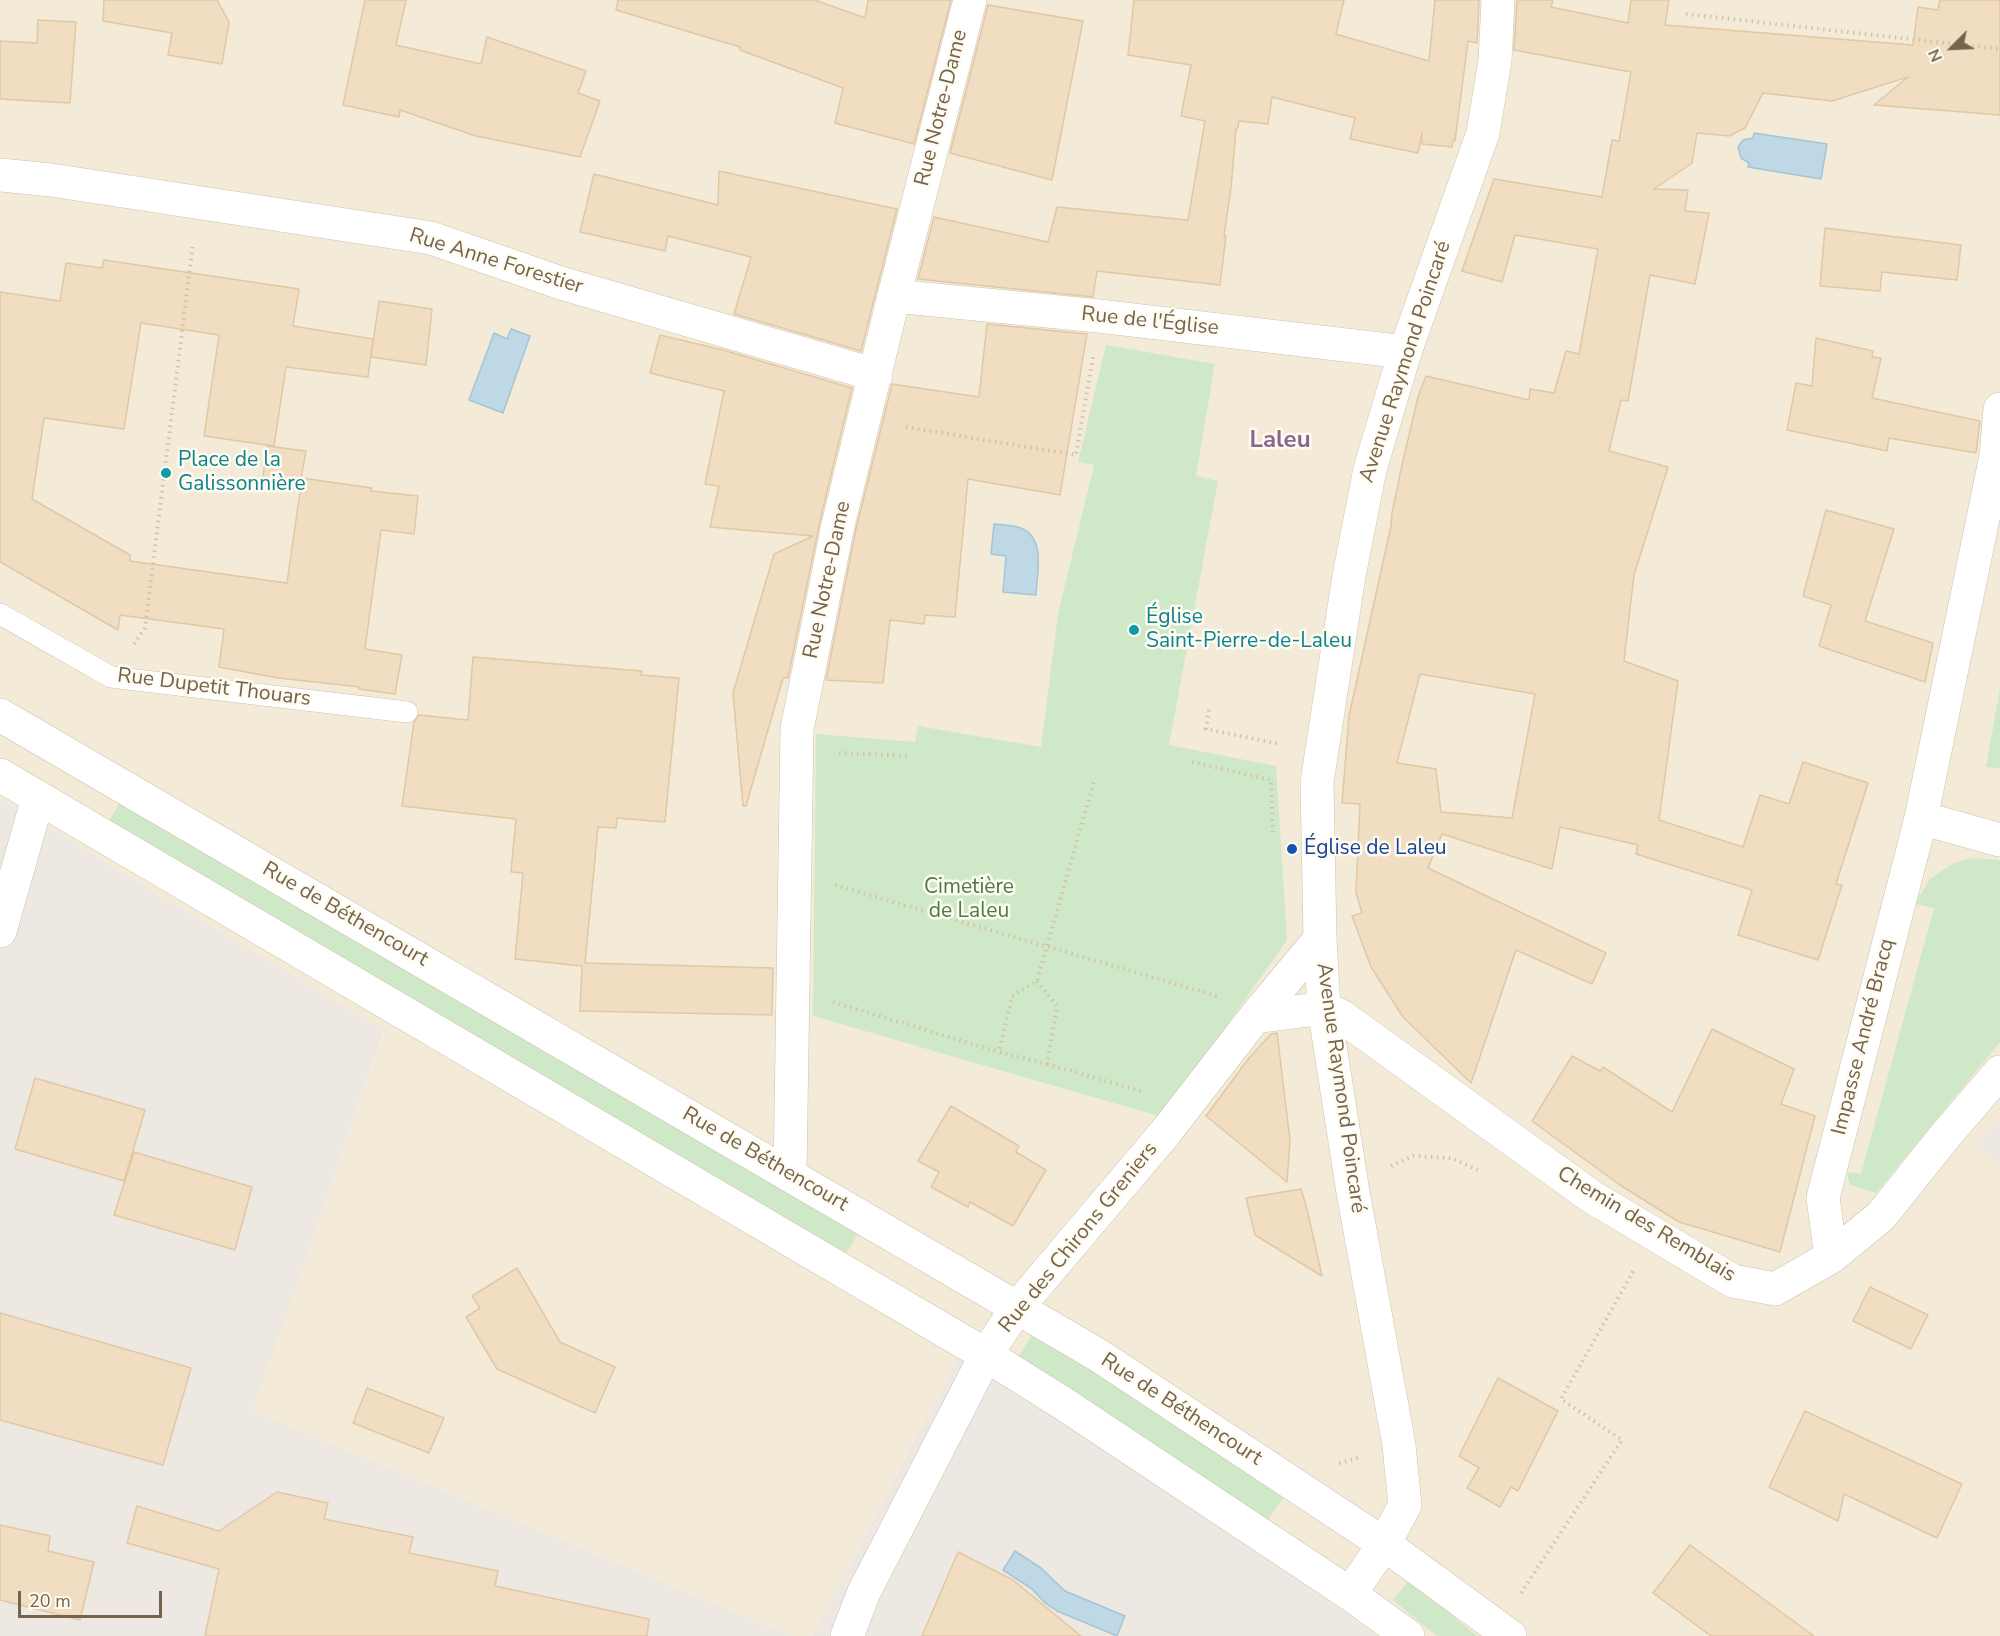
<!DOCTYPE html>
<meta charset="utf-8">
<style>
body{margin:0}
#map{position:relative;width:2000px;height:1636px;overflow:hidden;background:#fcf8ea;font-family:"Nunito Sans",sans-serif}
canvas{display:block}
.north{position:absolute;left:1922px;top:18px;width:60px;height:60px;-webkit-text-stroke:4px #fefbf0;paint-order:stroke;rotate:246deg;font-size:16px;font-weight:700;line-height:24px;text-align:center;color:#75634e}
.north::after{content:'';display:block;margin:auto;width:21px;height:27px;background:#75634e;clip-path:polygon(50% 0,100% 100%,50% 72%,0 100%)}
.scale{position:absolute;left:18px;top:1591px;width:144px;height:27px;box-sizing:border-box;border:3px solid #75634e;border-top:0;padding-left:8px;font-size:18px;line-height:21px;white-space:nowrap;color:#75634e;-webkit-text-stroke:4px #fefbf0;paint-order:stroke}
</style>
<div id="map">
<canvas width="2000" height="1636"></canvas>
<div class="north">N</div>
<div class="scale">20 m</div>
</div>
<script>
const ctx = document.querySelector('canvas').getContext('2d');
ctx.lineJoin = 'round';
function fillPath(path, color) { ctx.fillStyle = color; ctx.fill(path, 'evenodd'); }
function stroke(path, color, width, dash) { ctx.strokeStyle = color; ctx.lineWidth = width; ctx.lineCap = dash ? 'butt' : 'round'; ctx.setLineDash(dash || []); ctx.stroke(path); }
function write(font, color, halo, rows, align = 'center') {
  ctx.font = font + ' "Nunito Sans",sans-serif'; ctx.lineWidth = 5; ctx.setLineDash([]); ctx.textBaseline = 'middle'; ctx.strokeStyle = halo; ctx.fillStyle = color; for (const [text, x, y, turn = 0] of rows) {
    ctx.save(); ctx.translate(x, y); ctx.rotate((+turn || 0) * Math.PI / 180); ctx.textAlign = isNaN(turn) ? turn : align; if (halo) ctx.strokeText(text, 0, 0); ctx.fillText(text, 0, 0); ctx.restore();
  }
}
const residential = new Path2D(`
 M0,0H2000V687L1986,767L2000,769V1122L1976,1141L2000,1166V1636H1377L1249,1543L959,1354L812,1636H793L252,1411L384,1032L0,798Z`);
const industrial = new Path2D(`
 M0,798L384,1031L253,1411L793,1636H0Z
 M2000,1122V1166L1975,1141Z
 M959,1354L1249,1543L1377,1636H812Z`);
const green = new Path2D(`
 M1106,345L1215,364L1196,476L1218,481L1169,745L1276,766L1287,940L1162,1117L813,1016L816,734L915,742L918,726L1041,747L1058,614L1094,465L1078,462Z
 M2000,687V769L1986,767Z
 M122,799L859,1232L845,1255L108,823Z
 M1973,858L2000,860V1042L1876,1193L1850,1185L1847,1172L1861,1174L1934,908L1915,904L1930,879L1954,863Z
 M1033,1333L1285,1495L1268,1520L1017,1359Z
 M1409,1580L1477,1636H1437L1393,1600Z`);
const water = new Path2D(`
 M1754,133L1827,144L1821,179L1748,167L1749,163L1741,158L1738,147L1743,140L1753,138Z
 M511,329L530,336L503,413L469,400L494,333L507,339Z
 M994,524C1002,525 1010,525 1018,527C1047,536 1037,572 1036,595L1003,592L1006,556L991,554Z
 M1015,1551L1041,1568L1065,1591L1125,1616L1117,1636L1057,1611L1045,1603L1032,1589L1003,1570Z`);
const building = new Path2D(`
 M104,0H217L229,22L222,64L168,55L172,33L103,21Z
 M365,0H406L396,45L481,64L487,37L586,71L578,93L600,101L580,157L476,136L400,110L399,117L343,105Z
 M618,0H815L865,18L868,0H951L914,144L835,123L843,88L740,50V47L616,10Z
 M1134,0H1344L1336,34L1429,61L1435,0H1479L1477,43L1468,41L1455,141L1453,140L1452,147L1422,144V133L1418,153L1350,139L1355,118L1272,97L1268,124L1239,121L1238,128H1236L1231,188L1224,236H1226L1220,285L1097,271L1093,297L918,279L934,217L1048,242L1057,207L1188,220L1205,121L1181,116L1191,65L1128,55Z
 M1517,0H1553L1551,7L1628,23L1631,0H1669L1665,25L1913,45L1918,7L1938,10L1940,0H2000V115L1874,105L1908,77L1832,101L1763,93L1745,128L1729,136L1697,133L1692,163L1654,189L1688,190L1685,211L1709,213L1695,284L1650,275L1628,401L1621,400L1609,451L1668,467L1634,575L1624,661L1678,681L1659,820L1743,847L1760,795L1789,804L1803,762L1868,783L1836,884L1842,885L1818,960L1738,935L1752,890L1636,854L1638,845L1560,827L1552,869L1442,834L1428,868L1606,953L1592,984L1516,950L1471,1083L1403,1017L1371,967L1352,916L1362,913L1356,892L1360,804L1342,803L1349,716L1391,526L1392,513L1402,465L1418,397L1426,376L1529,400L1530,389L1554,393L1566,351L1579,354L1598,249L1515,235L1502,282L1462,271L1494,179L1602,197L1612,140L1619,141L1631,72L1514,50ZM1420,674L1535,694L1512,818L1441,812L1436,769L1397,763Z
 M988,5L1083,21L1052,180L950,153Z
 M38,20L76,22L70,103L0,99V41L37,43Z
 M719,171L897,209L861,351L734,314L751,257L668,236L665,251L580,232L594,174L718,205Z
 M1825,228L1961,245L1957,280L1882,272L1880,291L1820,286Z
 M104,260L299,289L293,326L373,339L368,377L286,367L274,446L204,436L219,335L141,323L124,429L44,418L32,499L130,555V561L287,583L302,478L372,488L371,491L418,496L414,534L381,530L365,649L402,655L395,694L359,689L360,687L278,678L219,667L224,629L120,615L118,630L0,562V292L60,301L66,263L102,268Z
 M379,301L432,309L426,365L371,357Z
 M987,324L1087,334L1060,495L968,479L955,617L925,615L924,624L890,620L883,683L826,680L856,529L892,384L979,397Z
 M660,335L723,350L852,388L820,521L788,678H783L746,806H743L733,693L774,554L813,536L710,527L719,486L705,484L724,391L650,373Z
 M1816,338L1873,351L1872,357L1881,358L1872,398L1980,421L1976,453L1889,438L1887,451L1787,430L1796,383L1812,386Z
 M267,446L306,451L299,489L262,484Z
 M1826,510L1894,529L1865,621L1933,643L1925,682L1819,646L1831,605L1803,596Z
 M473,657L642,671L641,675L679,678L665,822L617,818L616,828L598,827L585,963L773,968L772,1015L580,1011L582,966L515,959L523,873L511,872L516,819L402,806L414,722L419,715L468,720Z
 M1712,1029L1794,1069L1781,1104L1815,1116L1780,1252L1679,1222L1620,1185L1532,1121L1572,1056L1600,1071L1603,1067L1672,1112Z
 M1277,1033L1290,1140L1287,1182L1206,1116L1249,1058L1271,1034Z
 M35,1078L145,1110L124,1181L15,1149Z
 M951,1106L1019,1146L1016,1152L1046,1170L1013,1226L970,1202L968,1207L931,1187L939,1172L918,1161Z
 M134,1152L252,1187L235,1250L114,1215Z
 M1301,1189L1306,1205L1322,1276L1255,1235L1246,1198Z
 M517,1268L560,1342L615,1367L595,1413L497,1369L466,1317L480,1308L472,1296Z
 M1870,1287L1928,1315L1911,1349L1853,1321Z
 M0,1313L191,1368L163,1465L0,1420Z
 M1498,1378L1558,1411L1518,1491L1511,1487L1500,1507L1467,1488L1479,1468L1459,1456Z
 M367,1388L444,1418L429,1453L353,1423Z
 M1805,1411L1962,1484L1937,1538L1844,1494L1838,1521L1769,1487Z
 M277,1492L328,1503L324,1519L413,1537L409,1553L498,1571L495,1586L649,1619L647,1636H205L219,1569L127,1543L137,1506L219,1531Z
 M0,1525L50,1536L48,1551L94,1562L80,1620L0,1600Z
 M1690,1545L1814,1636H1711L1653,1593Z
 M958,1552L1013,1580L1081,1636H922Z`);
const path = new Path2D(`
 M1686,14L2000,49
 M906,427L1076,455L1093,357
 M134,644L145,628L193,244
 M1209,710L1206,729L1280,744
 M839,753L910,756
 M1192,762L1271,780L1273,837
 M835,885L1217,996
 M1037,981L1057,1006L1047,1064L999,1052L1012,996L1037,981L1095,778
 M833,1002L999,1052
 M1047,1064L1144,1092
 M1391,1166L1413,1156L1451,1158L1480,1171
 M1339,1463L1358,1458
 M1521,1593L1622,1440L1561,1399L1634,1270`);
const service = new Path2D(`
 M0,614L111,677L407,712`);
const minor = new Path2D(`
 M0,175L51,180L431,238L561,283L876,375
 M894,296L1099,316L1405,352
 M1921,818L2000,840
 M0,931L38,798
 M1255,1017L1324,1008
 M790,1174L797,729L838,525L894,296L970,0
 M1831,1257L1823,1198L1921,818L1996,456L2000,409
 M847,1636L864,1592L986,1355L1016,1309L1165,1133L1255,1017L1320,939`);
const tertiary = new Path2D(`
 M1324,1008L1341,1016L1592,1197L1733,1281L1775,1289L1831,1257L1881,1216L1945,1136L2000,1072
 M1384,1544L1510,1636
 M1350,1594L1408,1636`);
const secondary = new Path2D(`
 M0,715L1098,1355L1384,1544
 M0,775L986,1355L1064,1404L1350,1594L1384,1544L1405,1505L1399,1445L1353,1192L1324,1008L1320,939L1317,782L1349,576L1370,469L1405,352L1483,133L1495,61L1498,0`);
const markers = [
 [166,473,6,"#0f9aa8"],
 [1134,630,6,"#0f9aa8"],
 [1292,849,6,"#1a4fb4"]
];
const streetNames = [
 ["Rue Notre-Dame",942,108,-76],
 ["Rue Anne Forestier",496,262,17],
 ["Rue de l'Église",1150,322,6],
 ["Avenue Raymond Poincaré",1406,362,-72],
 ["Rue Notre-Dame",828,580,-78],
 ["Rue Dupetit Thouars",214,688,7],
 ["Rue de Béthencourt",345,915,30],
 ["Impasse André Bracq",1864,1037,-76],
 ["Avenue Raymond Poincaré",1340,1088,82],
 ["Rue de Béthencourt",765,1160,30],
 ["Chemin des Remblais",1646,1225,31],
 ["Rue des Chirons Greniers",1079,1238,-51],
 ["Rue de Béthencourt",1181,1410,33]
];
const cultureNames = [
 ["Place de la",178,461],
 ["Galissonnière",178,485],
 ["Église",1146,618],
 ["Saint-Pierre-de-Laleu",1146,642]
];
const transitNames = [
 ["Église de Laleu",1304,849]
];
const parkNames = [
 ["Cimetière",969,888],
 ["de Laleu",969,912]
];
const quarterNames = [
 ["Laleu",1280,441]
];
fillPath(residential, '#f3ebd8');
fillPath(industrial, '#ede9e2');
fillPath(green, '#cfe9c8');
fillPath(water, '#bed8e5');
stroke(water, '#a5c5d6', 1.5);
fillPath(building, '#f0ddc2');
stroke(building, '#e2c7a4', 1.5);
stroke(service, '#cdc2b0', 22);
stroke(minor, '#cdc2b0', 34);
stroke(tertiary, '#cdc2b0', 34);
stroke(secondary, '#d0c3ad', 34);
stroke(path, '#d5c1a5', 4, [1.5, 4.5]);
stroke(service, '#fff', 21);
stroke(minor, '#fff', 33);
stroke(tertiary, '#fff', 33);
stroke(secondary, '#fff', 33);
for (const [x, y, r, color] of markers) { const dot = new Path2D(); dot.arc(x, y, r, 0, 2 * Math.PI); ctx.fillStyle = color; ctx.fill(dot); stroke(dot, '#fefbf0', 2); }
write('21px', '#75634e', '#fefbf0', streetNames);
write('21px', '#0d838f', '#fefbf0', cultureNames, 'left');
write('21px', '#164399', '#fefbf0', transitNames, 'left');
write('21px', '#4c7a46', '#fefbf0', parkNames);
write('bold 24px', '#8b6691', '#fefbf0', quarterNames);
</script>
